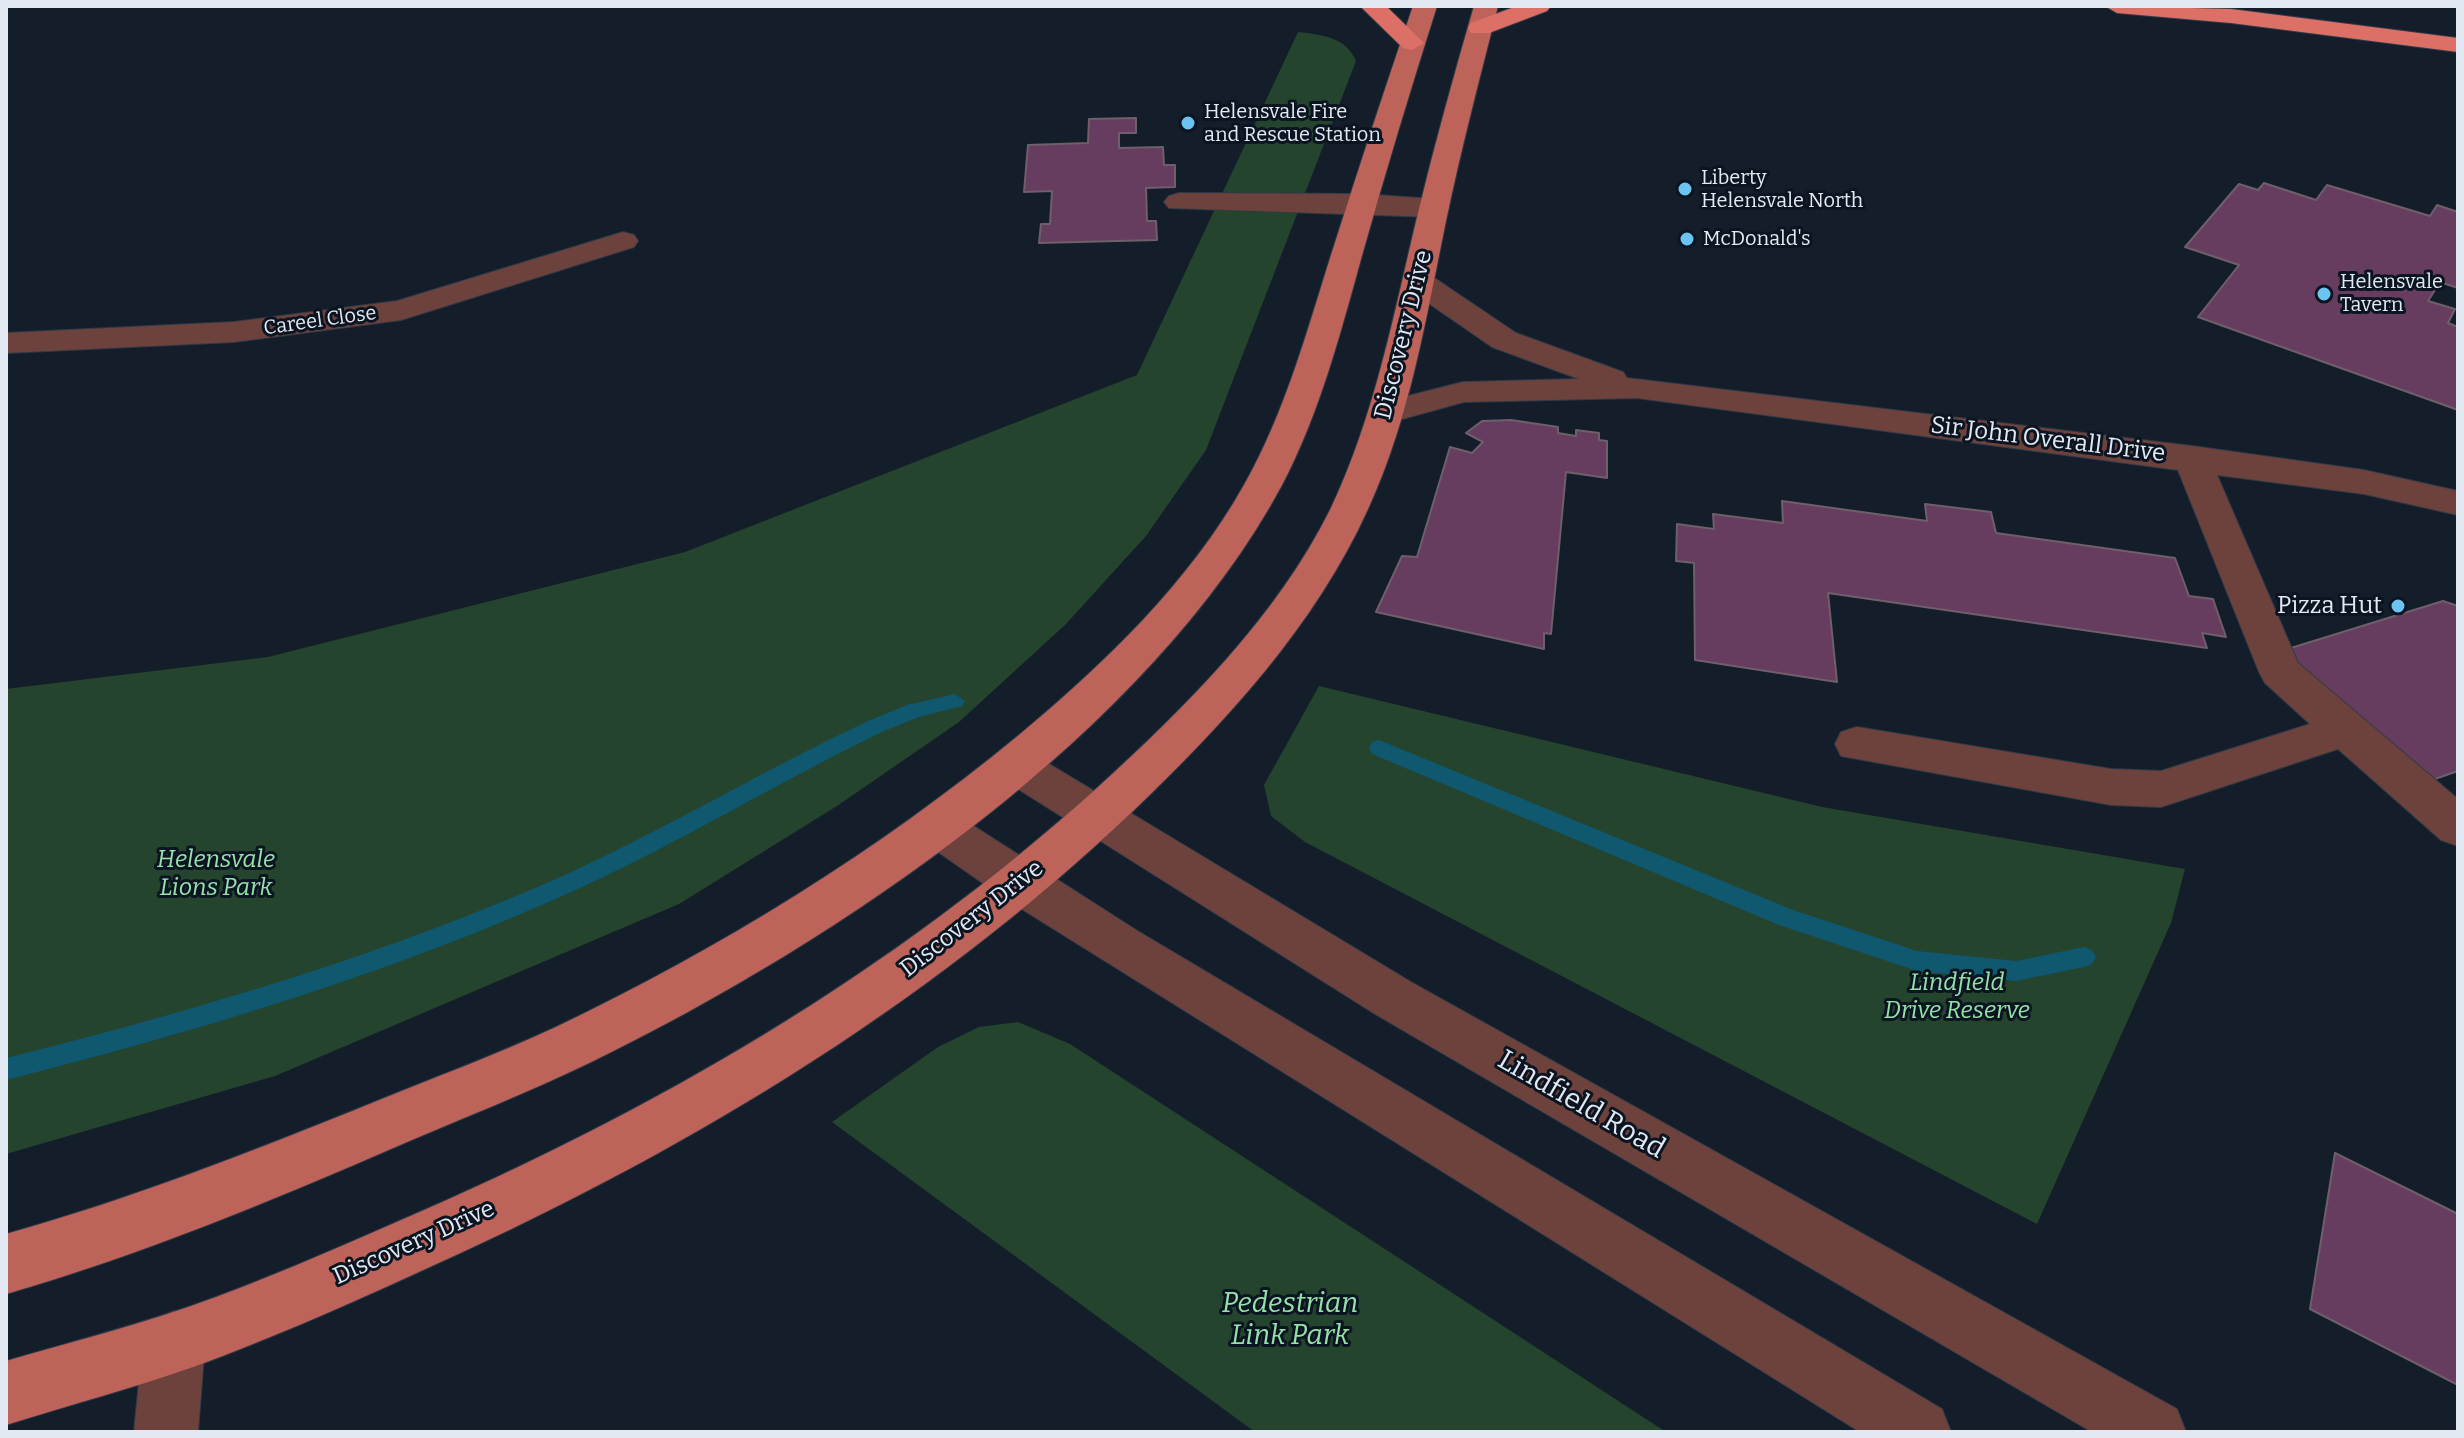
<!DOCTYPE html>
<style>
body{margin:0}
#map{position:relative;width:2464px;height:1438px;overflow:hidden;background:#141e2b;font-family:Bitter,serif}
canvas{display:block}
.frame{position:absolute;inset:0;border:8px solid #e2e9f2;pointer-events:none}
</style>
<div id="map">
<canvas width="2464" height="1438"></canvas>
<div class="frame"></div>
</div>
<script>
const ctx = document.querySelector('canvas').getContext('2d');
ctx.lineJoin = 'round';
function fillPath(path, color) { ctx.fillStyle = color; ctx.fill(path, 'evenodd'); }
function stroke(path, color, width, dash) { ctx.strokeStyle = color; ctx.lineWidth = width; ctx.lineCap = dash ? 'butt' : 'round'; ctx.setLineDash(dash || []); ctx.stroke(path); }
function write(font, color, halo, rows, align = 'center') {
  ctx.font = font + ' Bitter,serif'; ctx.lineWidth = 6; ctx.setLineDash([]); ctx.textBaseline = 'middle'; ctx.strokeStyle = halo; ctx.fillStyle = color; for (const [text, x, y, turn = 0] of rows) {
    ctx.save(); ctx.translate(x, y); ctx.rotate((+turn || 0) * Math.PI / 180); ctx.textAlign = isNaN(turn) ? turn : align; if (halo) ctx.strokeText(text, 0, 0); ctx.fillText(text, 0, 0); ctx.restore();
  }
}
const green = new Path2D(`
 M1298,32C1323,35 1346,37 1356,61L1206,450L1146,536L1066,624L959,722L837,806L679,904L275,1076L6,1154V689L268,657L685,552L1137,375Z
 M1319,686L1822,807L2185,869L2171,923L2037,1224L1305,842L1271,816L1264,785Z
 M1018,1022L1070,1044L1666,1432H1255L832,1122L938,1047L979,1027Z`);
const stream = new Path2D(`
 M955,694L965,701L962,706L919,717L882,732C780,781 683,841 580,888C396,972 202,1030 6,1080V1058C197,1010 385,955 565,875C668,828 765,769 868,721L907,705Z
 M1379,740L1793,910L1917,951L2016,961L2084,947L2092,950L2096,957L2092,964L2084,967L2016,981L1917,971L1779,925L1372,754L1369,748L1372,742Z`);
const building = new Path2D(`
 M1136,118V133H1119V148L1163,147L1164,165H1175V187L1146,188L1147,221H1156L1157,240L1039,243L1041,224H1050L1052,191L1024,192L1028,145L1088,143L1089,119Z
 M2264,183L2316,200L2327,185L2430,216L2437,205L2458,212V288L2440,282L2428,301L2455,309L2448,323L2458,327V410L2198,317L2239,265L2185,247L2239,184L2258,190Z
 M1511,420L1558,427V433L1576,436V430L1599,433V440L1607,441V478L1566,472L1551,634L1544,633V649L1376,612L1402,556L1417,557L1450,447L1472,453L1483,442L1466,433L1482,421Z
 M1782,501L1927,521L1925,504L1991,512L1996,533L2175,558L2189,596L2213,599L2226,637L2202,633L2207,648L1828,593L1837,682L1695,660L1694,563L1676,561L1677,524L1714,529L1713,514L1783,523Z
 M2443,601L2458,606V771L2432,780L2278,652Z
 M2335,1153L2458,1214V1385L2310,1309Z`);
const minor = new Path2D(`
 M1179,193L1362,194L1434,199L1444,202L1449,208L1444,214L1434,217L1169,208L1164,202L1169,196Z
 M623,232L634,235L638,241L634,247L401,320L234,342L6,353V333L234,322L397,301Z
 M1419,273L1430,275L1516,333L1623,372L1627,378L2192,446L2364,470L2458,491V515L2364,494L2217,475L2298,663L2458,799V846L2441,840L2338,749L2161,807L2111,805L1841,756L1835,744L1841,732L1857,727L2111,769L2161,771L2310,724L2265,683L2259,672L2178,470L1637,398L1464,402L1388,423L1376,420L1370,412L1376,404L1463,382L1579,379L1492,347L1408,289L1403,282L1408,275Z
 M1015,747L1031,753L1411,982L2177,1409L2186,1432H2092L1375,1014L999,777L992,765L999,753Z
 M938,808L955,814L1136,930L1942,1409L1951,1432H1860L1004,898L921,840L914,827L921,814Z
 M174,1311L196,1320L205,1342L198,1432H134L143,1342L152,1320Z`);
const major = new Path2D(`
 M1413,6H1437C1411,88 1386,170 1363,252C1341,331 1320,413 1282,485C1148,734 838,942 589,1063C527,1093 463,1118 400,1145C271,1201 141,1255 6,1294V1234C131,1199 251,1152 372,1103C433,1078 496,1055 556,1027C721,948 877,852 1019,735C1104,664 1189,583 1244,485C1285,413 1307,331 1332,252C1358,170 1385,88 1413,6Z
 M1474,6H1498C1480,77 1461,149 1446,221C1426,318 1410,418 1368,509C1315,626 1224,724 1132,812C921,1012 675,1158 410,1276C340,1308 269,1339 196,1366C134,1388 69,1405 6,1425V1361C68,1343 130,1327 191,1306C262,1281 330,1251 399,1221C653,1112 891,974 1097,788C1185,708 1276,618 1330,510C1375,416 1394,313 1418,213C1435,143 1454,75 1474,6Z`);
const highway = new Path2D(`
 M1360,6H1386L1424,43L1412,50L1403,48Z
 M1517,6H1551L1547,11L1489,33H1471L1468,28L1471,23Z
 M2105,6L2231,9L2458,38V52L2231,23L2117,13Z`);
const markers = [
 [1188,123,8,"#6ac3f1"],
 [1685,189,8,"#6ac3f1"],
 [1687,239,8,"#6ac3f1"],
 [2324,294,8,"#6ac3f1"],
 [2398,606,8,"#6ac3f1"]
];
const farPoinames = [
 ["Helensvale Fire",1204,112],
 ["and Rescue Station",1204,135],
 ["Liberty",1701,178],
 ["Helensvale North",1701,201],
 ["McDonald's",1703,239],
 ["Helensvale",2340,282],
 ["Tavern",2340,305]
];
const farStreetnames = [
 ["Careel Close",320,321,-8]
];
const streetNames = [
 ["Discovery Drive",1404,335,-76],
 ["Sir John Overall Drive",2048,440,7],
 ["Discovery Drive",972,919,-38],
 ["Discovery Drive",414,1243,-24]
];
const poiNames = [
 ["Pizza Hut",2382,606]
];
const parkNames = [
 ["Helensvale",216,860],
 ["Lions Park",216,888],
 ["Lindfield",1957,983],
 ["Drive Reserve",1957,1011]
];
const nearStreetnames = [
 ["Lindfield Road",1581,1105,30]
];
const nearParknames = [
 ["Pedestrian",1290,1304],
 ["Link Park",1290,1336]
];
fillPath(green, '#24442d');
fillPath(stream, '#0f5870');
fillPath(building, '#673d5f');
stroke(building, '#6f5e6b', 2);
stroke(minor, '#313a47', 2);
stroke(major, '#313a47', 2);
stroke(highway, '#313a47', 2);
fillPath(minor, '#6d423d');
fillPath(major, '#bd635a');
fillPath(highway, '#dc7066');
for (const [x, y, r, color] of markers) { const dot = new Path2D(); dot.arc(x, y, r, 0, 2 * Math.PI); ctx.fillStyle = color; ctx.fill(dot); stroke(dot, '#0b1522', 3); }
write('20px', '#e2e9f2', '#0b1522', farPoinames, 'left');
write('20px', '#e2e9f2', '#0b1522', farStreetnames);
write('24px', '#e2e9f2', '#0b1522', streetNames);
write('24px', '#e2e9f2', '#0b1522', poiNames, 'right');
write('italic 24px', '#96e1aa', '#0b1522', parkNames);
write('28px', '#e2e9f2', '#0b1522', nearStreetnames);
write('italic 28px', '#96e1aa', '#0b1522', nearParknames);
</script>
